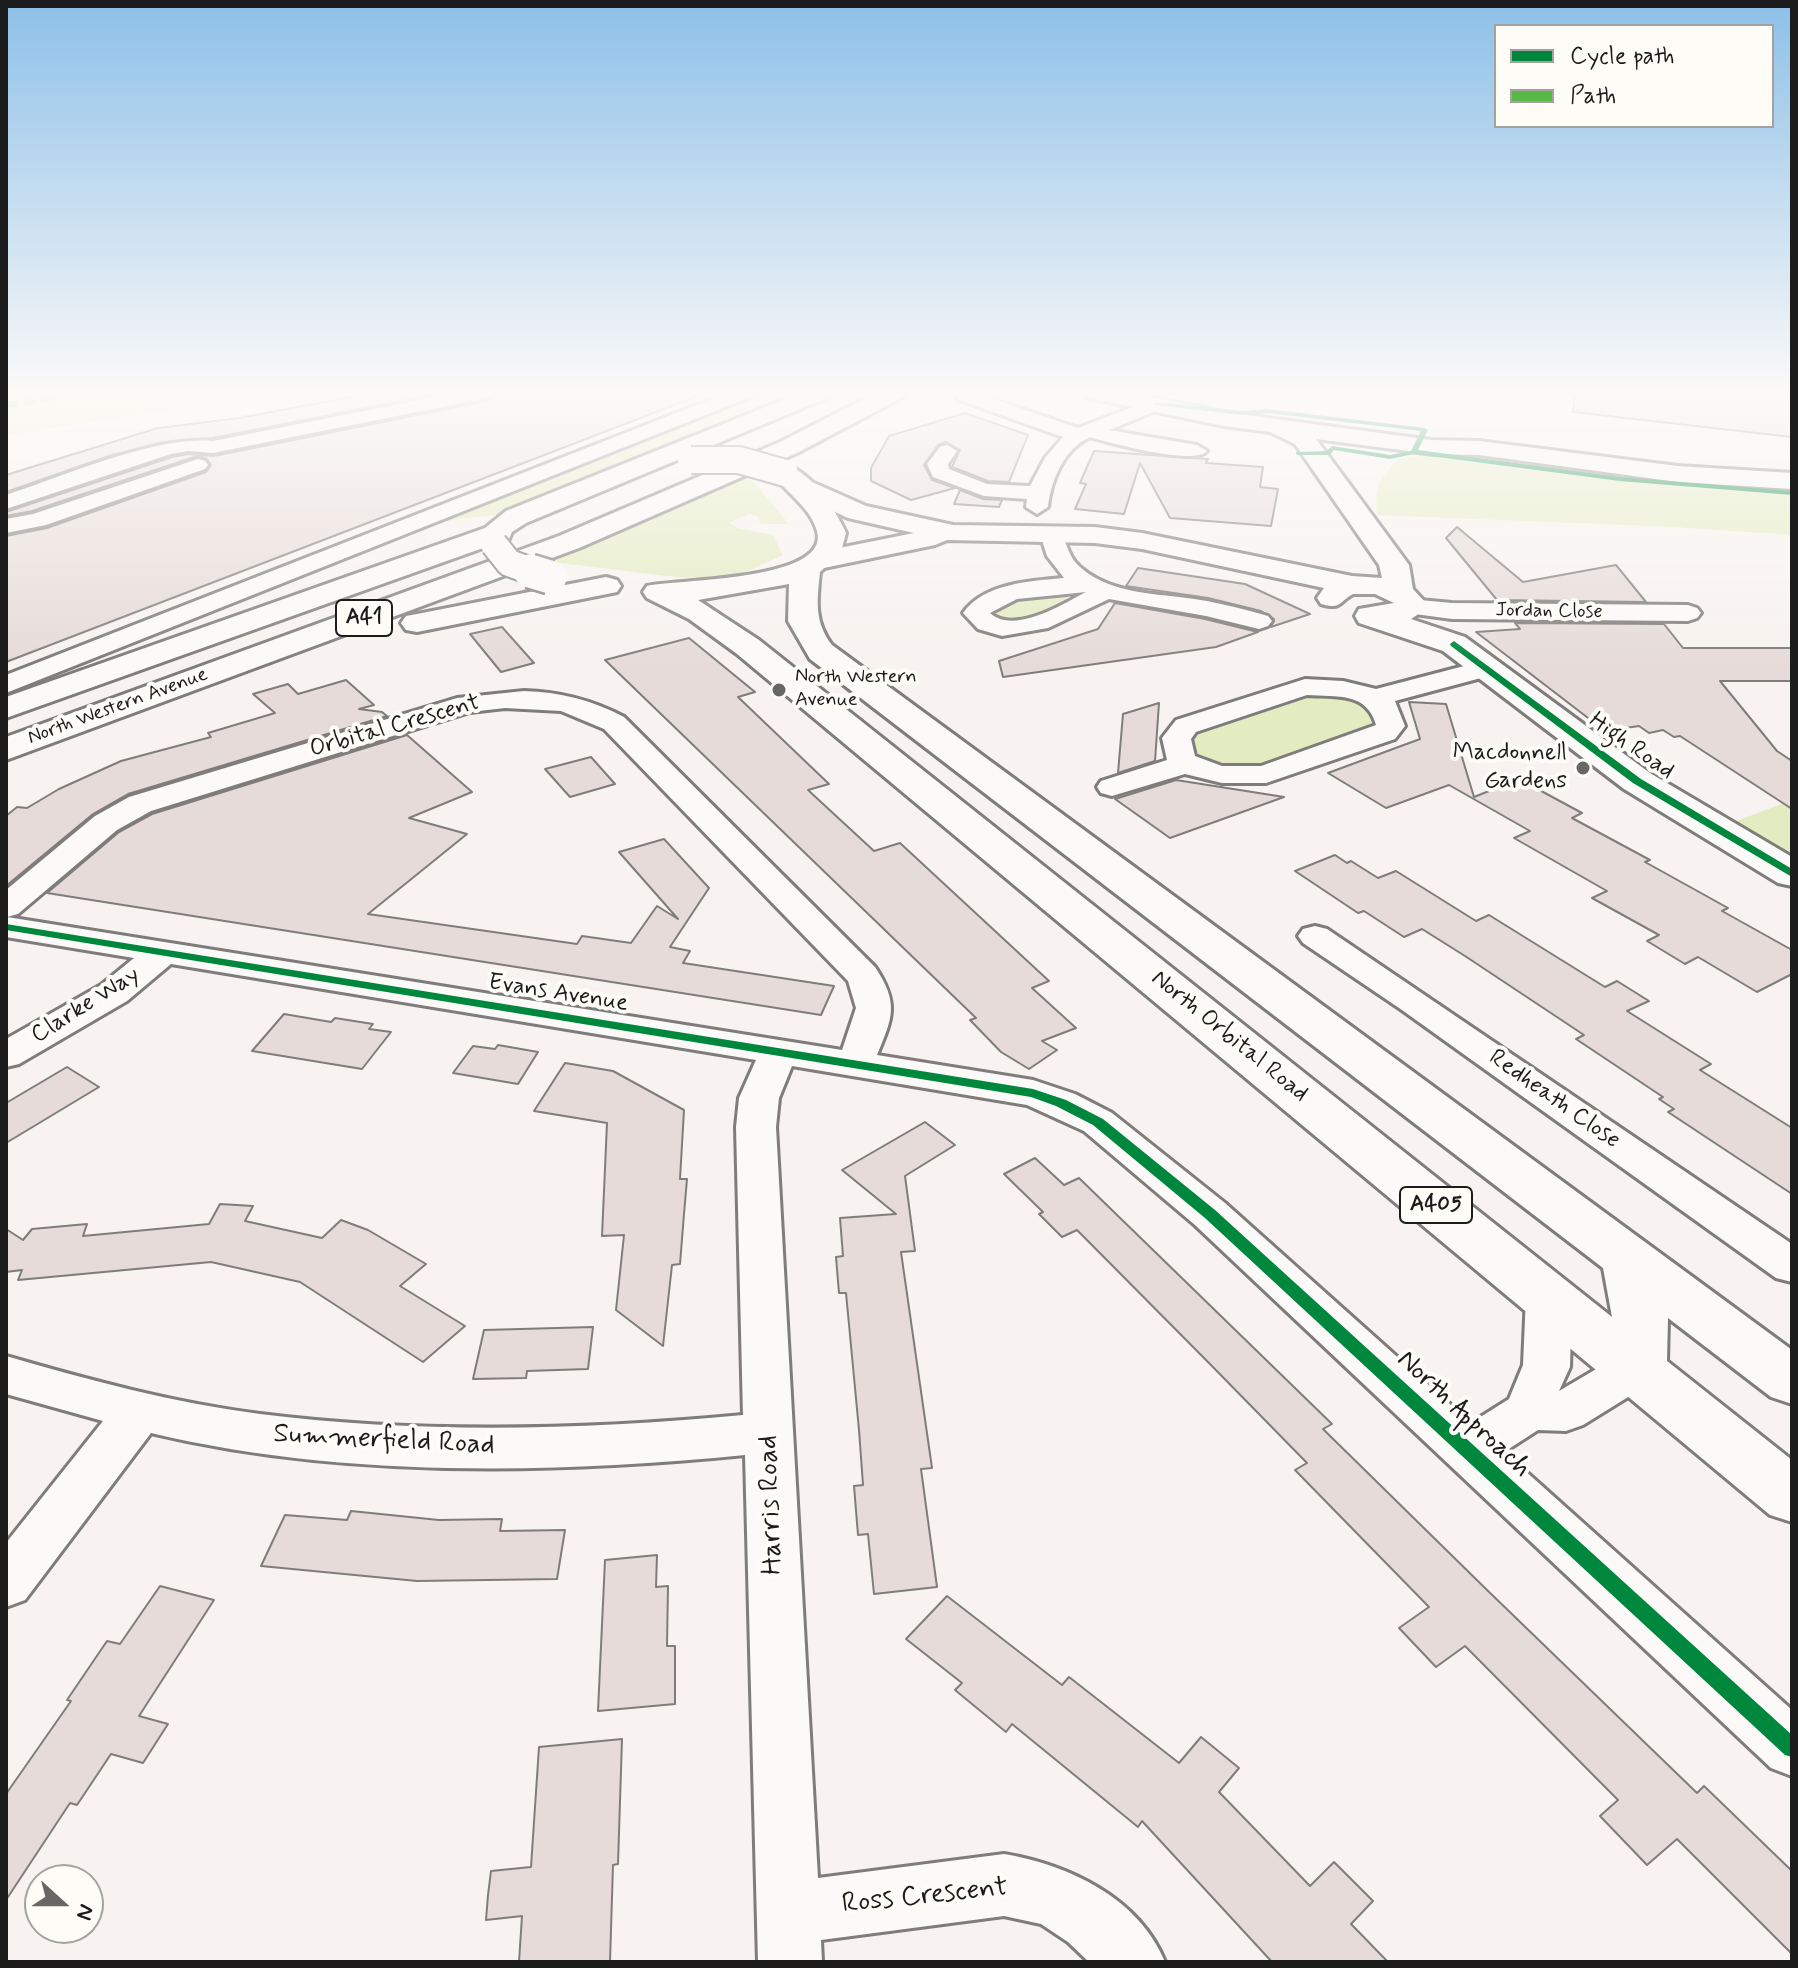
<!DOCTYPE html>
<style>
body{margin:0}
#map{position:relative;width:1798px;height:1968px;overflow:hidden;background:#f8f3f0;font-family:Mynerve,sans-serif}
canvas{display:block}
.frame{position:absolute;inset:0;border:8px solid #1c1c1c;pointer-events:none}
.legend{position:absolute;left:1494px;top:24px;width:280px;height:104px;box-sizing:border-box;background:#fdfcf7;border:2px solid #a3a29f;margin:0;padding:10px 14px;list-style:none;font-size:24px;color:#1c1c1c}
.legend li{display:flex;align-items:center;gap:16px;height:40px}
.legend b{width:40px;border:2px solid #a3a29f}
.north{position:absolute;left:24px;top:1864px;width:80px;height:80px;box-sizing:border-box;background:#fdfcf7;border:2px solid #a3a29f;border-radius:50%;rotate:111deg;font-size:22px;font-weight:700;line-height:32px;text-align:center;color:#1c1c1c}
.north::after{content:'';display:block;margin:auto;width:28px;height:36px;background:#696766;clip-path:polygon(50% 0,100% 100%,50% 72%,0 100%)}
</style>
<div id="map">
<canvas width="1798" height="1968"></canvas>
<div class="frame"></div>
<ul class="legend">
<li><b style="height:10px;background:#00873e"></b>Cycle path</li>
<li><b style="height:10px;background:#58b947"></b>Path</li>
</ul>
<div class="north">N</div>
</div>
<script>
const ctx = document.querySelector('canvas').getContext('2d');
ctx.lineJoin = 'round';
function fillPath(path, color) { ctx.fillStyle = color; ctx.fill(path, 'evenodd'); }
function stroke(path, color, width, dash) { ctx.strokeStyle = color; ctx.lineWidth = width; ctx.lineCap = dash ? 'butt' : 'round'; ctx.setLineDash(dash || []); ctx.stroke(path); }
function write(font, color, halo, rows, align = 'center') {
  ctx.font = font + ' Mynerve,sans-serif'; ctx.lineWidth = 8; ctx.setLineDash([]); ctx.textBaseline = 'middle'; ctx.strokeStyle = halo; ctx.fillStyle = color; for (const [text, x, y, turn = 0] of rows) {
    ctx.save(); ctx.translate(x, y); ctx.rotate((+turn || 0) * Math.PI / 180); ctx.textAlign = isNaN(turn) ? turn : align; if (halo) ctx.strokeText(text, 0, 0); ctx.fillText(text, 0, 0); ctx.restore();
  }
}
const green = new Path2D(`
 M6,392H284L6,435Z
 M768,392H807L754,416L503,514L431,523Z
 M182,449L208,454L198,461L35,517L6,521V506Z
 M1420,456L1644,483L1792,495V535L1674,527L1377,515C1374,489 1379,477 1399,459Z
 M746,478L752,480L789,524H761L757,516L749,514L729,523L737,528L773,535L783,555L737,576L684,578L551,562Z
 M1048,593L1067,596L1071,602C1045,613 1018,630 991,614V609L1006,601Z
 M1320,693L1366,701L1378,722L1375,728L1248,771L1197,762L1187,738L1193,731L1301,696Z
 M1792,800V856L1734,822Z`);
const building = new Path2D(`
 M378,392H446L213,438L164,442L109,456L6,492V475L158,428L239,418Z
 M498,392L703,394L6,662V536L47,528L206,472L211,465L206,458L197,456L32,511L6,516V512L172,457L188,454L214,456L487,401Z
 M1575,392H1792V437L1573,412Z
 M965,413L1028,435L1009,482L988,481L952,467L960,450L946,442L938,445L924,465L932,480L955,488L911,500L871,481V468L889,436Z
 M1094,451L1208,459L1206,463L1263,467L1260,487L1278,489L1271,526L1170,518L1140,463L1124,514L1075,509L1086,484L1080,483Z
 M960,490L983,499L1002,500L999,507L954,504Z
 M1457,527L1523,582L1616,565L1646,602L1497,600L1446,538Z
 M1138,568L1245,584L1310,614L1271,627L1274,619L1261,611L1208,598L1126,586Z
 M1115,603L1205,619L1258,632L1216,647L1003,677L999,661L1098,629Z
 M1515,623L1664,624L1683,648H1792V681H1720L1777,751L1792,761V809L1680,736L1674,737L1663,730L1649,733L1639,726L1605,731L1476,632L1520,629Z
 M502,627L534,663L501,672L470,634Z
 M689,638L755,692L738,697L829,784L808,790L874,851L900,843L1049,981L1032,988L1076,1028L1042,1041L1057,1050L1029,1069L1001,1052L970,1020L976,1018L605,660Z
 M346,680L374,705L359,709L382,712L387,716L128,794L93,814L6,886V816L17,807L27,808L59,789L121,761L211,737L208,733L275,713L253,694L288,684L298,694Z
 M1409,702L1446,704L1474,797L1519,779L1582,813L1572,818L1650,860L1645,862L1728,908L1722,911L1792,950V974L1757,992L1698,957L1685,964L1647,941L1659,935L1592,898L1607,891L1514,838L1530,831L1449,785L1386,808L1328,773L1420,739Z
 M1159,703L1155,761L1118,773L1123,714Z
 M407,735L472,792L409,818L467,834L368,914L577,944L582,936L631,943L657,906L678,919L619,852L664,839L709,888L670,947L690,951L683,963L834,986L821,1015L47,893L119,832L152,814Z
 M591,757L615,784L570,797L545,769Z
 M1176,780L1284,797L1170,838L1115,799Z
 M1335,855L1347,863L1351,861L1378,878L1396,871L1476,921L1489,915L1605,987L1617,981L1649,1001L1627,1011L1711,1064L1700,1070L1792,1128V1194L1668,1112L1674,1109L1659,1099L1663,1097L1576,1039L1584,1035L1465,956L1422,929L1404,937L1364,911L1358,913L1295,871Z
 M284,1014L331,1022L335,1018L373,1024L369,1029L391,1032L362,1069L252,1051Z
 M498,1045L538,1052L518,1084L453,1073L473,1046L495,1049Z
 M565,1063L613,1071L684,1110L680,1179H687L684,1214L680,1264L672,1265L663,1346L616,1310L624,1235L602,1236L607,1123L534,1111Z
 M67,1067L99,1087L6,1143V1103Z
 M925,1122L955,1145L905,1176L915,1251L901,1252L932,1468L921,1469L937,1587L874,1594L868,1534L858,1535L854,1486L863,1485L859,1430L846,1293H839L836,1257L843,1256L840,1218L896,1214L842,1170Z
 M1035,1158L1064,1185L1079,1178L1332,1424L1323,1429L1486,1589L1697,1793L1704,1786L1792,1871V1954L1677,1839L1647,1865L1600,1816L1618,1800L1465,1646L1436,1667L1399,1628L1429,1607L1295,1470L1307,1463L1208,1362L1077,1230L1062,1237L1039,1214L1043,1212L1004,1174Z
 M220,1204L253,1206L245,1221L322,1238L341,1220L368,1230L426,1264L400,1286L465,1326L423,1362L300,1282L211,1262L18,1280L22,1270L6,1272V1229L23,1240L32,1229L87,1224L83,1236L209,1224Z
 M593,1327L588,1369L527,1371L526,1378L473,1379L484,1330Z
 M351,1511L439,1520L502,1519L500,1531L565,1530L557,1579L417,1581L261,1566L285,1515L347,1520Z
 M657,1555L656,1587L668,1586L667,1646H675V1704L598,1711L605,1560Z
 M160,1586L214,1600L139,1716L168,1724L143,1763L111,1754L77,1805L70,1803L6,1900V1794L71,1701L67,1700L107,1641L120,1644Z
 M947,1596L1062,1685L1069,1677L1179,1763L1201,1737L1239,1768L1219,1792L1310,1886L1334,1862L1373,1901L1351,1924L1388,1962H1272L1142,1821L1138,1827L1012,1724L1006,1732L955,1690L962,1683L906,1639Z
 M622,1739L618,1864L613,1865L610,1962H519L522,1916L486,1920L488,1895L491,1871L531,1867L539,1747Z`);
const street = new Path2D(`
 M460,392H495L486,398L213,453L188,451L171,454L6,509V495C65,476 154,436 213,441Z
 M730,392H755L753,396L6,693V675Z
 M961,392H973L1078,428L1156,398L1166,404L1163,408L1109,430L1197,445L1207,451C1194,466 1111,443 1090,437C1064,449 1051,480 1048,507L1037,514L1026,507L1027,499L984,496L933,477L927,464L940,447L947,445L957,451L948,464L949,469L987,484L1030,486L1045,458L1063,437L959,400L957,396Z
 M198,459L205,461L208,465L205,469L46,525L6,533V519L33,514Z
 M1051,527L1059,529C1067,542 1068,557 1080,567C1113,597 1166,593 1207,601C1227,605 1248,610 1268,616L1272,621L1268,626L1259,629L1206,616L1109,599L1048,628L1002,636L978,629L963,613C984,583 1031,581 1064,578L1047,556L1040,534L1043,529ZM1086,592C1063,604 1014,635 990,613L1017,599Z
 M1409,599L1452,603L1688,605L1697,608L1701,613L1697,618L1688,621L1452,619L1400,612L1396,607L1400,602Z
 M1487,660L1496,662L1500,668L1496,674L1395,701L1405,726L1395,739L1266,783H1222L1185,774L1112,796L1101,793L1097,787L1101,781L1167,760L1162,738L1176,720L1305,679L1343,681L1376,689ZM1307,695C1337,697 1367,692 1376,725L1261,766H1222L1195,756L1191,739L1196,732Z
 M524,691C560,692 592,700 624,717L875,967C899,1003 893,1017 877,1055L1033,1080L1075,1094L1112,1113L1225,1203L1471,1423L1509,1399L1523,1365L1526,1296L1533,1284L1549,1279L1565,1284L1572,1296L1570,1367L1559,1391L1620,1355L1637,1349L1654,1355L1661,1368L1654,1381L1583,1425L1566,1431L1538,1430L1504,1452L1792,1710V1776L1771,1768L1195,1225L1084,1131L1027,1105L792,1066L779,1098L776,1127L818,1878L1004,1854C1069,1865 1139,1898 1165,1962H1089L1068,1942L1041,1924L1004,1916L821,1940L822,1962H758L745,1455C553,1474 339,1478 151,1433L25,1600L6,1607V1543L103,1421L6,1394V1356C89,1380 174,1403 260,1414C419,1434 584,1430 743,1415L736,1127L739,1098L756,1060L171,964L127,1001L19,1064L6,1067V1039L101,985L134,958L6,937V890L95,816L129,797L457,698ZM505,708L561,711L604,729L848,981L856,1008L842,1050L7,917L18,914L117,830L151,811L470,712Z
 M1315,926L1327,929L1792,1244V1282L1776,1278L1402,1010L1303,943L1298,936L1303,929Z`);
const secondary = new Path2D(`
 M1083,392H1126L1224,412L1432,440L1479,441L1678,466L1792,473V489L1678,482L1479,455L1432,454L1316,439L1409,565L1413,589L1425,602L1420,613L1411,619L1465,637L1650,773L1792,857V886L1778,883L1624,789L1443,651L1359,623L1355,616L1359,609L1394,603L1375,594H1353C1338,602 1342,610 1321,604L1317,598L1324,588L1142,549L1095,543L947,540L935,545L819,569L809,566L805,560L809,554L914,533L848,518L796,493L792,487L796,481L805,479L866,506L953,525L1095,527L1142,533L1352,576L1382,578L1379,565L1295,444L1270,432L1224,426L1094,399L1086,397Z`);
const highway = new Path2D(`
 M803,392H832L829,397L526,523L512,532L504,550L494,553L483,548L6,718V697L485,528L506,511Z
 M878,392H906L903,397L797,453L579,548L6,760V737L559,536L780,442Z
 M785,465C812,472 835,509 846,533L841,552L820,572C817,600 814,622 832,645L1792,1350V1404L1771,1397L1668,1318L1667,1361L1792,1460V1522L1770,1515L737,654L689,619L647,598L643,592L647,586C673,579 831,582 817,531C810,506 785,492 772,473L776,468ZM789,584L788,621L810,659L1603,1268L1612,1317L759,640L698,600Z
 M606,577L617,580L621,586L617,592L417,632L406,630L401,623L406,616L417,614Z`);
const highwayBridgeFar1 = new Path2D(`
 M691,460H739L785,473
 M494,544L509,563L537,573`);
const highwayBridge = new Path2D(`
 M530,571L550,577`);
const quiet = new Path2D(`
 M6,405L94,392`);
const cycleway = new Path2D(`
 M1156,402L1242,411L1267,409L1425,428L1428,430L1418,450L1620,477L1792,491V495L1620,481L1414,454L1390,459L1334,450L1330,455H1298L1296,454V452L1327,451L1332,446L1390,455L1411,451L1421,431L1267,413L1242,415L1154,405L1153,404Z
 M1454,641L1641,779L1792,869V877L1633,783L1451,646L1450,644Z
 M6,924L1033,1089L1066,1100L1103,1119L1215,1210L1792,1735V1757L1785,1755L1205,1218L1093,1125L1056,1106L1031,1097L6,930Z`);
const markers = [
 [779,690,8,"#696766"],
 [1583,768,8,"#696766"]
];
const farStreetnames = [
 ["Jordan Close",1549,612,1],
 ["North Western Avenue",118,707,-20]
];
const farPoinames = [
 ["North Western",795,678],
 ["Avenue",795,701]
];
const shields = [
 [364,618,56],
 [1436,1205,72]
];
const shieldNames = [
 ["A41",364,618],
 ["A405",1436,1205]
];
const streetNames = [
 ["Orbital Crescent",395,727,-16],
 ["High Road",1631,747,35],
 ["Evans Avenue",558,994,9],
 ["Clarke Way",86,1006,-32],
 ["North Orbital Road",1229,1037,39],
 ["Redheath Close",1554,1100,35]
];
const poiNames = [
 ["Macdonnell",1567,754],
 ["Gardens",1567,782]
];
const nearStreetnames = [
 ["North Approach",1463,1415,43],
 ["Summerfield Road",384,1441,3],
 ["Harris Road",772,1505,-92],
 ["Ross Crescent",925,1897,-6]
];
fillPath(green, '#e3ecc1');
fillPath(building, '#e6dbd8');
stroke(building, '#7f7d7b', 2);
stroke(street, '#7f7d7b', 6);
stroke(secondary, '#7f7d7b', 6);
stroke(highway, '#7f7d7b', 6);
fillPath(street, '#fbfaf8');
fillPath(secondary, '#fbfaf8');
fillPath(highway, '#fbfaf8');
stroke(highwayBridgeFar1, '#7f7d7b', 30, []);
stroke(highwayBridge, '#7f7d7b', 38, []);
stroke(highwayBridgeFar1, '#fbfaf8', 26);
stroke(highwayBridge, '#fbfaf8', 33);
stroke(quiet, '#58b947', 6, [12, 6]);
fillPath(cycleway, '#00873e');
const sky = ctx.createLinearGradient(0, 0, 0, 667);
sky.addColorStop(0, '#8dc0e8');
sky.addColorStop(0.59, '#fcfaf8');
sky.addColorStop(1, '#fcfaf800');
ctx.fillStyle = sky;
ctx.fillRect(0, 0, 1798, 667);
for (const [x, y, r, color] of markers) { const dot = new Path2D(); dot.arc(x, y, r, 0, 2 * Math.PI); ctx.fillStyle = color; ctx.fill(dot); stroke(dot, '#fdfcf7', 3); }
write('20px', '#1c1c1c', '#fdfcf7', farStreetnames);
write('20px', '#1c1c1c', '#fdfcf7', farPoinames, 'left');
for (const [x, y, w] of shields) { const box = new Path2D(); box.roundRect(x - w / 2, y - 18, w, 36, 6); ctx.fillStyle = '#fdfcf7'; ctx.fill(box); stroke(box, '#1c1c1c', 2); }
write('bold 22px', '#1c1c1c', null, shieldNames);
write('24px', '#1c1c1c', '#fdfcf7', streetNames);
write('24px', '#1c1c1c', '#fdfcf7', poiNames, 'right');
write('28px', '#1c1c1c', '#fdfcf7', nearStreetnames);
</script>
